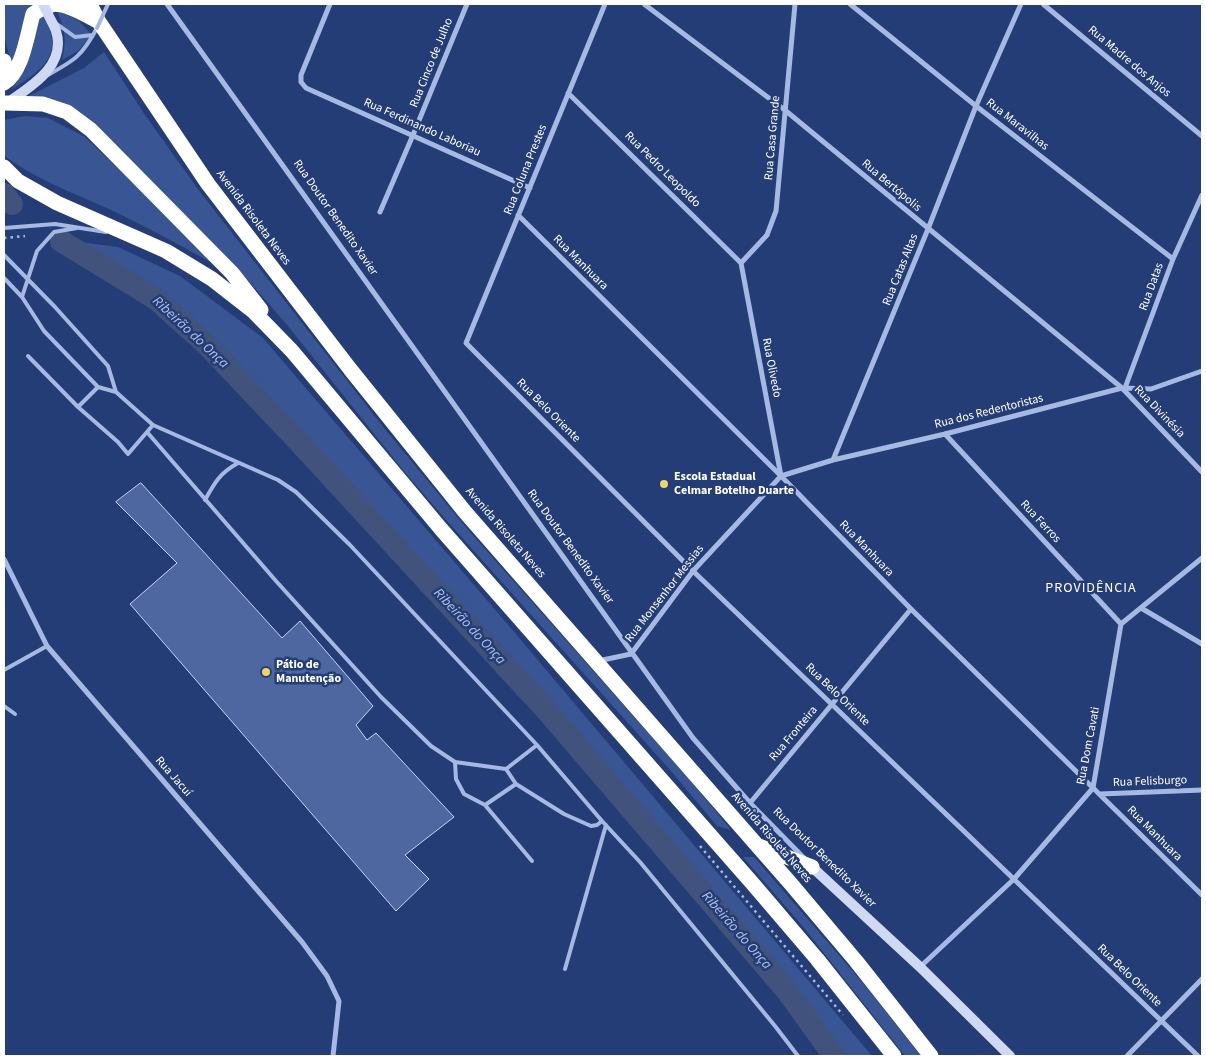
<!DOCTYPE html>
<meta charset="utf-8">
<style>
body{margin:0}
#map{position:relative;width:1206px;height:1060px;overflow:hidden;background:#253d76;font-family:"Source Sans 3",sans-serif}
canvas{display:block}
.frame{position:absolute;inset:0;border:5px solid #fff;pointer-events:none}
</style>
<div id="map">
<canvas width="1206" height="1060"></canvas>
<div class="frame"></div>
</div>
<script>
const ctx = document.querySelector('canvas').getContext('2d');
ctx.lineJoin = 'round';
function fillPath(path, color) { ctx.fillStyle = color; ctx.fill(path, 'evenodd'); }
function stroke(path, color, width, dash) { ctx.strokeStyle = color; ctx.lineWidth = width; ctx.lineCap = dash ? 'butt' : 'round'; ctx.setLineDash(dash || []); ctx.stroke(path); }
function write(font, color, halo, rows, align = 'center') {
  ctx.font = font + ' "Source Sans 3",sans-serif'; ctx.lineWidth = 5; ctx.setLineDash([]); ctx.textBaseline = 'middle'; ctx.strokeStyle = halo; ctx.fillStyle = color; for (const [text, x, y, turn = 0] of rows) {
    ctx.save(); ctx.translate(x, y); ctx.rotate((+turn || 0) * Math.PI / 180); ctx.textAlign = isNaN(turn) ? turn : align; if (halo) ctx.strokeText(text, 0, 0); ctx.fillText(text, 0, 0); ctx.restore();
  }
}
const green = new Path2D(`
 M4,4H36L12,67L4,35Z
 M56,9L79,21L92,35L78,51L62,60C67,39 65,28 56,9Z
 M43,15C46,21 49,28 51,34C59,62 30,77 11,90L25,70L33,46L38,16Z
 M104,52L145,115L200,192L384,428L470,532L690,780L731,830L717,826L671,771L447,521L403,470L288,326L246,278L117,151L29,96L84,68Z
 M25,116L48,118L85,137L222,268C184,248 146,226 107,208C69,191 39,181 5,156L4,154V120Z
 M72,241L118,247L180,276L263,338L515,633L872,1056H839L802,1006L661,838L497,650L349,491L233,367L162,299Z
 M743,857H754L863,983L921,1056H905L805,929Z`);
const river = new Path2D(`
 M4,194L12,204
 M61,241L156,299L207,345L296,439L548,712L787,991L834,1056`);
const building = new Path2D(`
 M141,483L282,638L300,621L373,706L356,725L367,740L376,733L454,817L405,855L429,879L396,911L130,604L177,563L116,502Z`);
const path = new Path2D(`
 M4,238L25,236
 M700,846L843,1015`);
const lane = new Path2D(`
 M57,24L75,37L93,35
 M48,75C75,60 82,56 97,28
 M4,228L55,224L106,232
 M4,255L55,307L108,366L116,392
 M4,278L22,297L44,331L98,387L78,407L28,356
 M22,297L37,251L54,232L77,228
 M98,387L116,392L153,425L278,480L296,492L350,545L537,745L602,821L640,862L775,1026L798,1056
 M78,407L118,442L128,454L153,425
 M147,432L276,581L381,697L431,746L455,762L506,769L537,745
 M205,500C215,482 220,473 238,463
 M4,670L47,646
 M4,706L15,714
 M455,762L456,779L464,794L485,805L532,861
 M506,769L516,784L564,814L591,826L597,825L602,821
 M485,805L516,784
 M565,969L606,825`);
const street = new Path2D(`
 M167,4L693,738L750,803L804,858
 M330,4L301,75V82L306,88L530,188
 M605,4L466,343L693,571L1198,1056
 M644,4L786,111L1122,388L1202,472
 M850,4L976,106L1173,259
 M1043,4L1202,136
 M568,93L741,263
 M380,212L413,135L467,4
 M518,215L781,476L911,609L1202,895
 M741,263L767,235L776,211L795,4
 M741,263L781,476
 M1125,388L1173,259L1202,195
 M945,434L1121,624
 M833,460L928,229L976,106L1021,4
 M4,559L47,646L302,942L327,976L339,1001L333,1056
 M1141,608L1202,644
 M598,661L631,654L693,571L781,476L833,460L945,434L1122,388L1151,389L1202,371
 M1100,794L1202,790
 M750,803L911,609
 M920,967L1014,879L1093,788L1121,624L1202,558
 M1127,1056L1202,979`);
const secondary = new Path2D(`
 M7,103C30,87 67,66 56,31C54,25 50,19 48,14
 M812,867L920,967L1010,1056`);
const highway = new Path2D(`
 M90,4L99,22L208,184L350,369L465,512L791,884L856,961L931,1056
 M4,61V69
 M4,83C23,71 27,35 33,14C38,11 45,6 51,5C64,1 87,16 99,22
 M5,103L43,104L67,112L91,130L232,273L261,310
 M4,167L18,181L57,203L166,251L212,279L253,311L292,351L441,529L753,884L817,959L894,1056
 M759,846L812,867`);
const laneBridge = new Path2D(`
 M97,28L108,4`);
const secondaryBridge = new Path2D(`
 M43,4L48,14`);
const markers = [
 [664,484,5,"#ebd86b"],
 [266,672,5,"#ebd86b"]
];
const streetNames = [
 ["Rua Madre dos Anjos",1129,62,40],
 ["Rua Cinco de Julho",432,63,-68],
 ["Rua Maravilhas",1017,125,38],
 ["Rua Ferdinando Laboriau",422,128,24],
 ["Rua Casa Grande",773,138,-85],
 ["Rua Coluna Prestes",526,170,-68],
 ["Rua Pedro Leopoldo",662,170,45],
 ["Rua Bertópolis",891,186,40],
 ["Avenida Risoleta Neves",253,218,53],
 ["Rua Doutor Benedito Xavier",335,218,55],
 ["Rua Manhuara",580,263,45],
 ["Rua Catas Altas",901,270,-68],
 ["Rua Datas",1152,287,-70],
 ["Rua Olivedo",771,368,79],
 ["Rua Belo Oriente",548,411,45],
 ["Rua dos Redentoristas",989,412,-14],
 ["Rua Divinésia",1159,412,46],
 ["Rua Ferros",1040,522,47],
 ["Avenida Risoleta Neves",505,533,49],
 ["Rua Doutor Benedito Xavier",570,547,54],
 ["Rua Manhuara",866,549,46],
 ["Rua Monsenhor Messias",665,594,-52],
 ["Rua Belo Oriente",837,695,44],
 ["Rua Fronteira",794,734,-50],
 ["Rua Dom Cavati",1089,746,-79],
 ["Rua Jacuí",173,777,49],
 ["Rua Felisburgo",1150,782,-2],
 ["Rua Manhuara",1154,834,45],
 ["Avenida Risoleta Neves",771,838,49],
 ["Rua Doutor Benedito Xavier",824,858,44],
 ["Rua Belo Oriente",1129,976,44]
];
const poiNames = [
 ["Escola Estadual",674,477],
 ["Celmar Botelho Duarte",674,491],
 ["Pátio de",276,665],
 ["Manutenção",276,679]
];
const waterNames = [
 ["Ribeirão do Onça",190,333,43],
 ["Ribeirão do Onça",469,627,47],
 ["Ribeirão do Onça",736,931,49]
];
const neighbourhoodNames = [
 ["PROVIDÊNCIA",1091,589]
];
fillPath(green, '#395593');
stroke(river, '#41537d', 22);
fillPath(building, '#4e67a0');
stroke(building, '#c8d5f2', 1);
stroke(path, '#a6b9e2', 2.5, [2.5, 4]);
stroke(lane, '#a6b9e2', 4);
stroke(street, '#a6b9e2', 5);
stroke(secondary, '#cfd9f3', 10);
stroke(highway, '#fff', 15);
stroke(laneBridge, '#a6b9e2', 4);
stroke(secondaryBridge, '#cfd9f3', 10);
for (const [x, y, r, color] of markers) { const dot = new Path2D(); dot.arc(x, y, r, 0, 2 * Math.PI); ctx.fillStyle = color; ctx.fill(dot); stroke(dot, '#253d76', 2); }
write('12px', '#fff', '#253d76', streetNames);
write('bold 12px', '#fff', '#253d76', poiNames, 'left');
write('italic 14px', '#b1c3ea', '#253d76', waterNames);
ctx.letterSpacing = '1px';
write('14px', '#fff', '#253d76', neighbourhoodNames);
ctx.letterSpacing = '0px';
</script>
